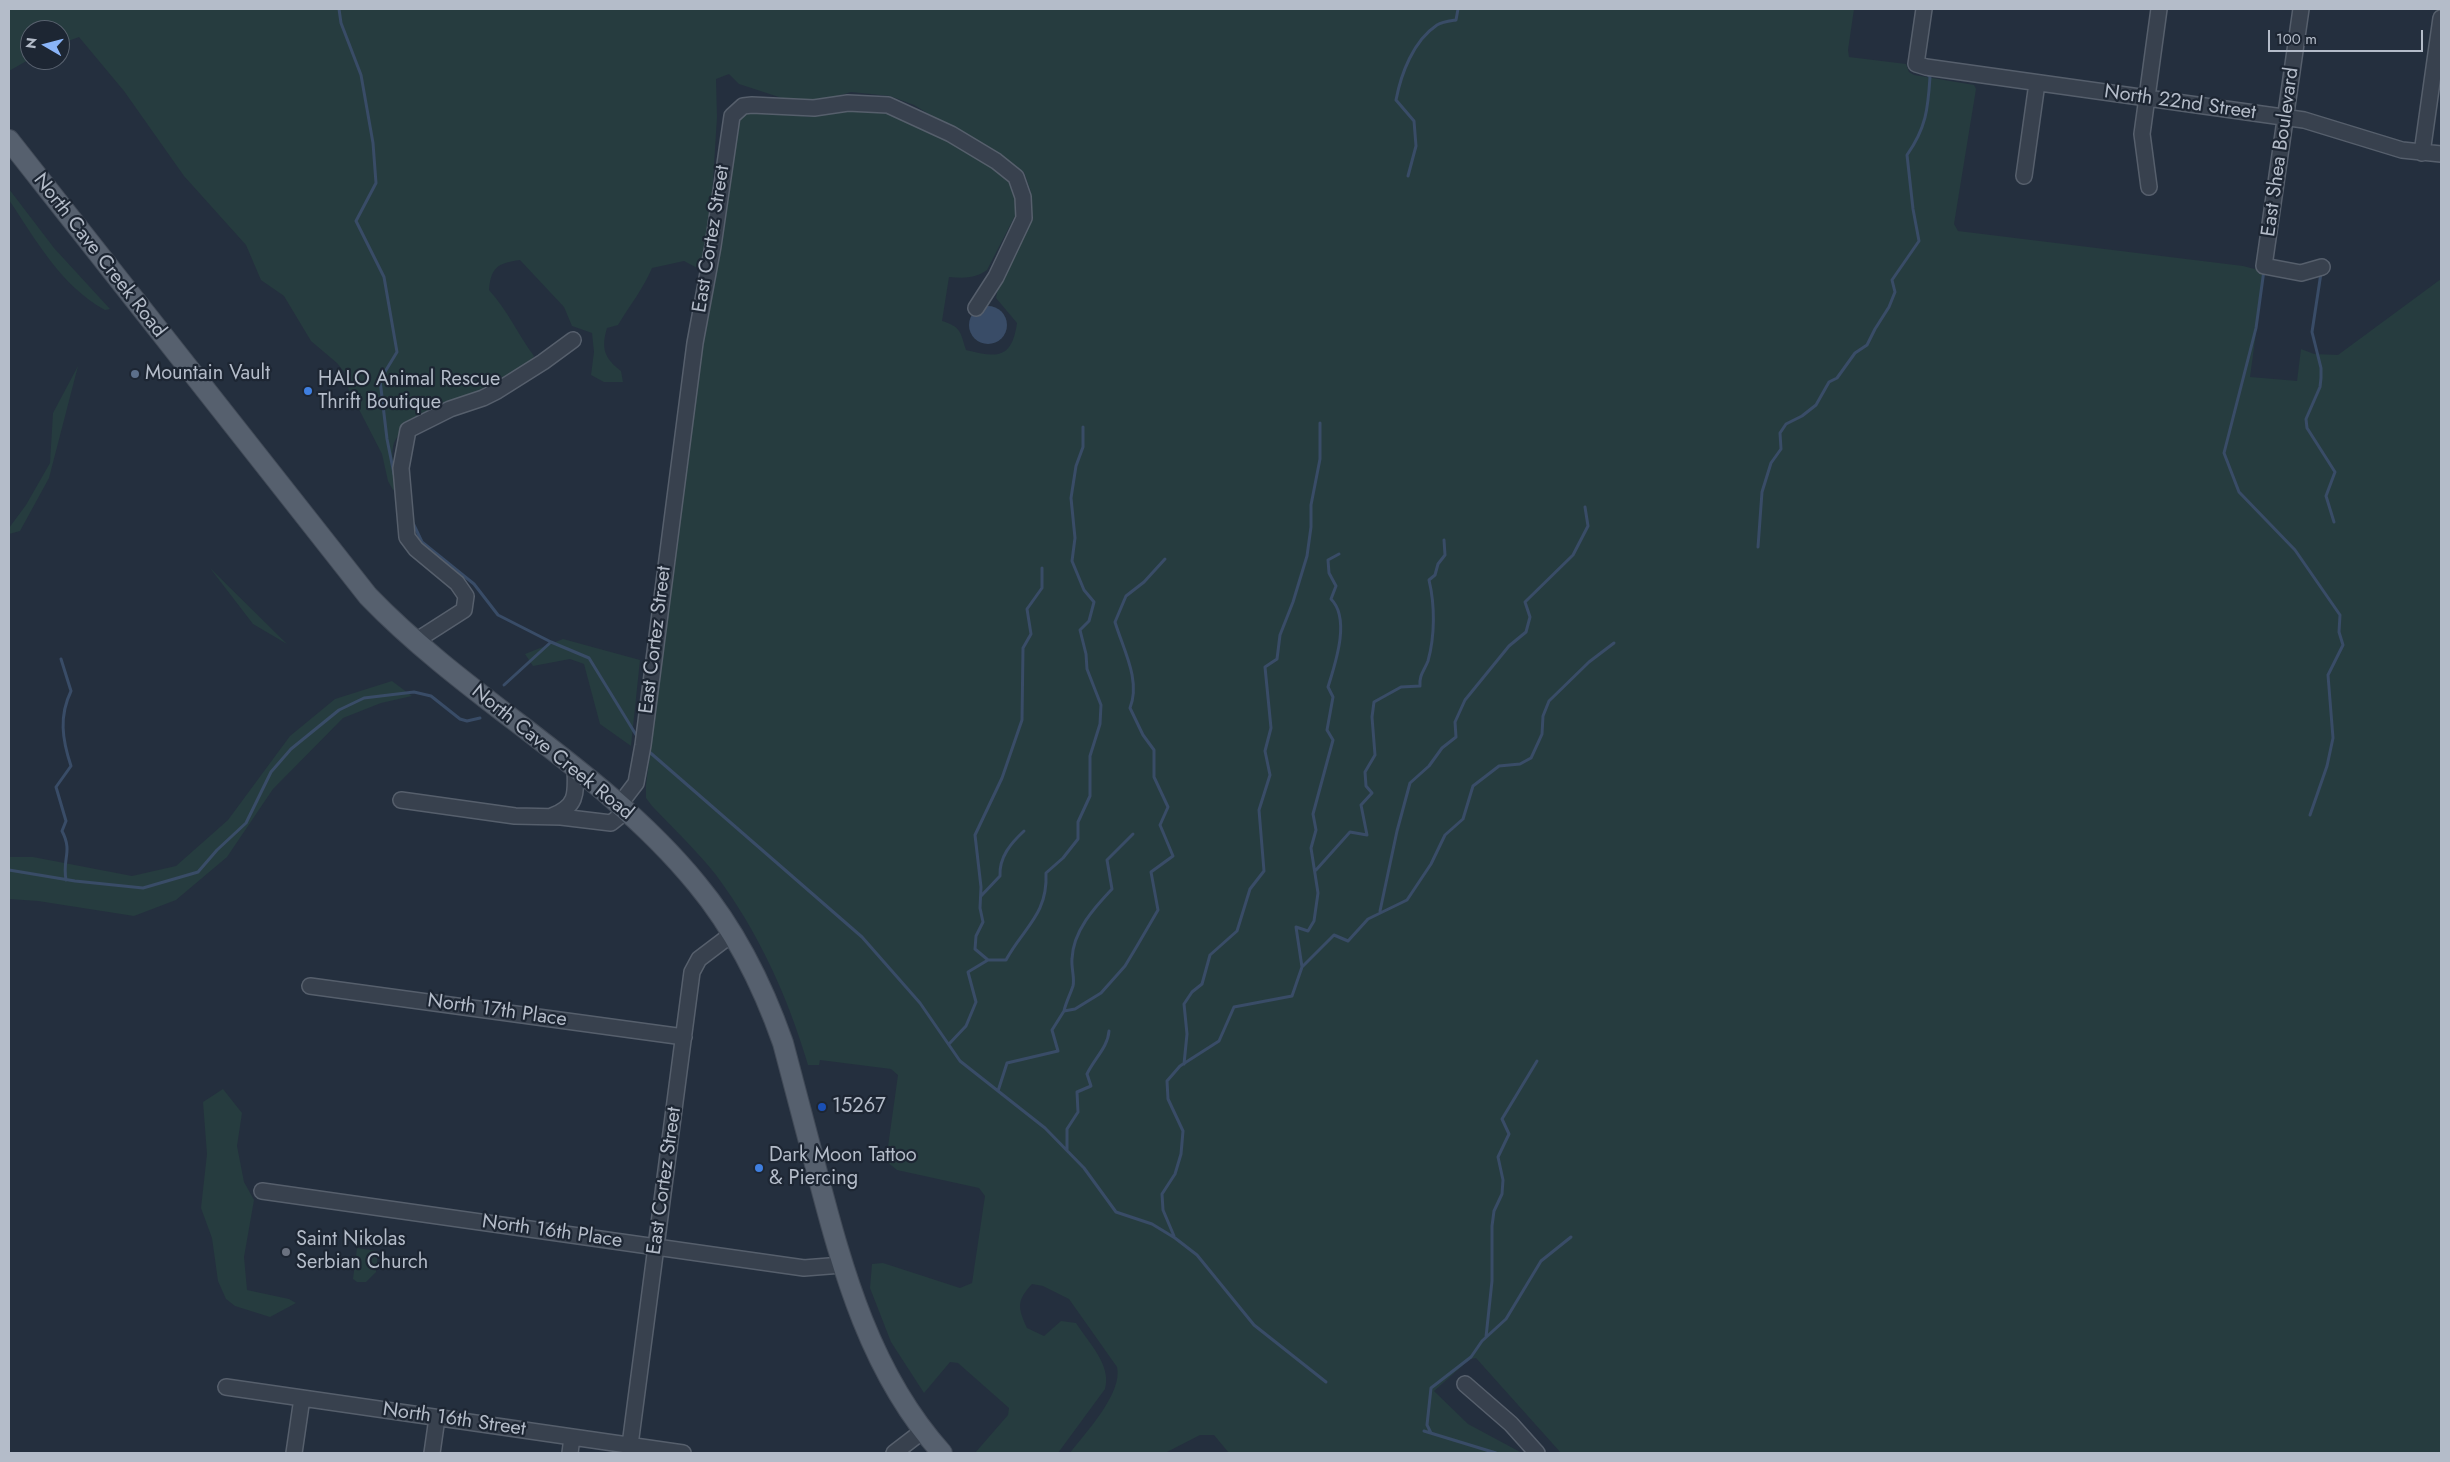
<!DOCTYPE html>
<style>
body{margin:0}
#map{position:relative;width:2450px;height:1462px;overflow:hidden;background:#242f3e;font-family:Jost,sans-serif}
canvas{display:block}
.frame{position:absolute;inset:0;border:10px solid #b4bcc9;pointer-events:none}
.north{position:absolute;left:20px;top:20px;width:50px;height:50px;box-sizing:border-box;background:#1d2633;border:1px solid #59626f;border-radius:50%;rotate:278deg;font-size:14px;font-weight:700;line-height:20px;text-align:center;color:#b4bcc9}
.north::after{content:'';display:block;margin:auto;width:18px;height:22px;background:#8ab4f8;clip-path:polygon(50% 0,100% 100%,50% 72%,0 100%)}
.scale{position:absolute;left:2268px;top:30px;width:155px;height:22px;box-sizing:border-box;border:2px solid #b4bcc9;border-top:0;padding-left:6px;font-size:15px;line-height:18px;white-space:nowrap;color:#b4bcc9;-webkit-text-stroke:4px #1d2633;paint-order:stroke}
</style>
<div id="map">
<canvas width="2450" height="1462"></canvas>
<div class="frame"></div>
<div class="north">N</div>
<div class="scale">100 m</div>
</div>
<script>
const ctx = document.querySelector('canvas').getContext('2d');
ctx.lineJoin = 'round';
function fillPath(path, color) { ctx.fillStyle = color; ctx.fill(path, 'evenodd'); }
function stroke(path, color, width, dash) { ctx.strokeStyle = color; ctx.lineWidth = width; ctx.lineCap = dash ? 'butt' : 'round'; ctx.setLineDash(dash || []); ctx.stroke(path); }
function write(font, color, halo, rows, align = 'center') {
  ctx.font = font + ' Jost,sans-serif'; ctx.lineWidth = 4.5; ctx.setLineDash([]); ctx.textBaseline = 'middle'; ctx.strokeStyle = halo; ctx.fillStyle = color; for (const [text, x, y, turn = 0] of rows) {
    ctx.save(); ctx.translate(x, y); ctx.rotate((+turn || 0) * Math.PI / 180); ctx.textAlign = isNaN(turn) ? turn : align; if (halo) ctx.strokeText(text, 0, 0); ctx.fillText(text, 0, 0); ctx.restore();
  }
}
const green = new Path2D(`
 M9,9H1854L1848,50L1849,57L1906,64L1909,72L1914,75L1974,85L1976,89L1954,224L1958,231L2243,266L2262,271V289L2250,377L2297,381L2301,349L2314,354L2338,355L2441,279V1453H1561L1476,1358L1470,1359L1434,1391L1468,1424L1522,1453H1229L1214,1435H1200L1165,1453H1070C1086,1432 1123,1393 1117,1367L1069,1299L1043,1286L1032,1284C1016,1301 1018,1308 1027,1328L1044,1336L1061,1321L1076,1323C1088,1342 1112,1365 1105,1389L1058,1453H975L1008,1415L1009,1408L958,1363L950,1362L924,1393L891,1342L870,1288L872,1264L883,1263L960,1288L972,1283L985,1196L979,1188L897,1170L886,1161L898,1075L891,1069L820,1060L819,1065H808C788,997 759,933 716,875C697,851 673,828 652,806L646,798V785L706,319L735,127L741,114L759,109L808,117L864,109L897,113L1008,173L1017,191L1018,210L987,270C975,279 963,278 949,277L942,321C961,327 960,331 966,350C997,358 1012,359 1017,323L996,298L1000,277L1029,217L1031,192L1024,172L914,105L890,96L851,92L818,102L788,100L739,84L729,74L716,79L717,117L709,245L701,270L684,261L652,268C643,289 630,305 618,325L607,328C601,348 604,358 621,371L623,382H604L591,375L594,352L592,333L572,326L564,307L520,260C498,263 491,267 489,290C508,311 517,333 534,356C512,402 401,407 393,447C390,460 398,475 396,489L393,490L388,481L382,454L347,386L353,383L337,363L311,341L284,296L261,280L246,245L184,176L124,91L79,37L60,44V30H30V59L9,71Z
 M9,189L54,248L110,309L105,310C61,286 36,240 9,200Z
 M78,366L49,478L20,531L9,534V528L26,505L50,463L53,413Z
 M210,568L287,644L253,624Z
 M563,639L640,660L631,746L600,724L584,664L570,659L533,666L525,654Z
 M392,681L412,696L381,703L343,718L273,789L227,857L176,900L134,916L38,901L9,899V857H33L132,876L176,866L228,820L290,736L335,699Z
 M223,1089L242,1113L237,1146L244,1182L254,1200L244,1257L247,1290L289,1299L296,1303L270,1317L235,1306L226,1299L218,1281L212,1238L201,1208L207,1154L203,1102Z
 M357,1248L378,1251L376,1272L366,1282H357L353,1279Z`);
const water = new Path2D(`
 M969 325a19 19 0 1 1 38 0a19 19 0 1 1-38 0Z`);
const stream = new Path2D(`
 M339,9L341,23L361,75L373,143L376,183L356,221L384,277L397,352L380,380L387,439L394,474
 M1408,176L1416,146L1414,121L1396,100C1401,74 1413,41 1437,25C1442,22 1450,21 1456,20L1458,9
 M2264,270L2256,328L2224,453L2239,492L2295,550L2340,615L2339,632L2343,645L2328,675L2333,738L2327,766L2310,815
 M2321,273L2312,332L2321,368V378L2320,387L2306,419L2307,428L2335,472L2326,496L2334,522
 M413,523L422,542L474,584L498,615L551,642L589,658L638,738
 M1758,547L1762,492L1771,463L1781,449L1780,433L1786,424L1802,416L1816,405L1829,382L1837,378L1855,353L1867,345L1875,329L1889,307L1895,292L1892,280L1919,241L1913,209L1907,155C1926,128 1928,109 1930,77L1926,73
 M61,659L71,691C59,716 62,739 71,766L56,787L66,821L62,831C73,852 62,858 66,880
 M504,685L551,642
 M646,749L862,937L920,1003L960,1061L1045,1128L1084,1168L1116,1212L1152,1224L1175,1238L1197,1255L1254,1325L1326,1382
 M9,870L75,881L143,888L198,872L217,850L246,823L271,772L291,749L339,710L364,698L414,692L431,696L460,719L467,721L480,718
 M1316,870L1350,832L1367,835L1361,805L1372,793L1366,786L1365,772L1375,755L1372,717L1374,702L1401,687L1420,686C1419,675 1424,671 1428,661C1435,636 1435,605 1429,580L1435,575L1438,564L1445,555L1444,540
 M981,896L1000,876C999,857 1011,843 1024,831
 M1380,911L1397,831L1410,783L1429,766L1442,748L1456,737L1455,722L1465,700L1509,646L1526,632L1530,617L1525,602L1573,555L1588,526L1585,507
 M988,960L975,949L976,936L983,922L980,908L981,887L975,835L1002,778L1022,720L1023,648L1031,634L1027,609L1042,588V568
 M1302,967L1296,927L1308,931L1314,921L1318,893L1311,848L1316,830L1313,814L1333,740L1327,730L1333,697L1328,687C1335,664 1351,619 1331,599L1336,586L1329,573L1328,560L1339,554
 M1064,1011C1066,1002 1070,995 1073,986C1075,979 1071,967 1072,959C1073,931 1094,908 1112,889L1107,860L1133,834
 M949,1044L966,1026L976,1002L968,972L988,960H1006C1023,928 1048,915 1046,873L1063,858L1078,839V822L1090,796V756L1100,724L1101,705L1087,669L1086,654L1080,630L1089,621L1094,602L1084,590L1072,561L1075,538L1071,498L1076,466L1083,447V427
 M1184,1064L1187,1034L1184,1004L1192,992L1202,984L1210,955L1237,931L1250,889L1264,871L1259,810L1270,775L1265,751L1271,728L1265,667L1277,659L1280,635L1293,602L1307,556L1311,527V505L1320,459V423
 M998,1091L1007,1063L1058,1051L1052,1030L1064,1011L1075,1009L1101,993L1125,966L1137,946L1158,910L1151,872L1173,856L1160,825L1168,807L1154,777V750L1143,735L1130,708C1141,680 1123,649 1115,622L1126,596L1144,582L1165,559
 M1067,1150V1129L1078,1112L1077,1092L1091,1086L1087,1074C1094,1059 1108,1047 1109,1031
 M1174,1236L1163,1210L1162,1194L1175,1174L1181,1154L1183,1131L1168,1099L1167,1081L1180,1066L1219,1041L1234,1007L1292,996L1302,967L1334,935L1348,941L1368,919L1407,900L1431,864L1445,835L1463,819L1473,786L1499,766L1520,764L1531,758L1542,734L1543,716L1549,701L1589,662L1614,643
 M1486,1337L1492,1281V1226L1494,1211L1502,1194L1503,1180L1498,1157L1509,1134L1502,1119L1537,1061
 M1424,1431L1496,1453
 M1431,1433L1427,1425L1431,1388L1471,1357L1482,1341L1506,1319L1541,1261L1571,1237`);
const minor = new Path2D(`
 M1924,9L1916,64L1926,67L2304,120L2402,150L2441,154
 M2301,9L2264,266L2301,273L2322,267
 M2422,153L2441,18
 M2024,176L2037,83
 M2149,187L2142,134L2159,9
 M414,642L464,610L466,596L457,583L416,549L407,537L401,468L408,430L450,409L483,398L497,391L543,362L573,340
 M401,800L515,816L561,817L611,823L626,811
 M620,804L636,783L643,745L695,343L713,246L732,116L743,106L752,105L814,108L848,103L888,105L951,134L996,161L1016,177L1023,197L1024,218L996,277L976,308
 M552,816C578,806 576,793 575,768
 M310,986L684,1037
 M262,1191L804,1268L842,1265
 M1465,1384L1511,1424L1537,1453
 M226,1387L683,1453
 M630,1445L692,972L699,959L732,934
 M294,1453L302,1398
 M432,1453L437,1418
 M570,1453L572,1437
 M894,1453L924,1430`);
const major = new Path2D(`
 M9,140L368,596C469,701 604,770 697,884C736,931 763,986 783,1043C794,1086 806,1129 817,1172C843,1272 871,1374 942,1453`);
const markers = [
 [135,374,5,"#5c6f8a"],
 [308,391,5,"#3f7fe0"],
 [822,1107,5,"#1a4fb4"],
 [759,1168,5,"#3f7fe0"],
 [286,1252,5,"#6b7280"]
];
const streetNames = [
 ["North 22nd Street",2180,103,8],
 ["East Shea Boulevard",2281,152,-82],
 ["East Cortez Street",712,239,-81],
 ["North Cave Creek Road",99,256,52],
 ["East Cortez Street",656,640,-83],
 ["North Cave Creek Road",552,753,39],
 ["North 17th Place",497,1011,8],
 ["East Cortez Street",665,1181,-82],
 ["North 16th Place",552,1232,8],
 ["North 16th Street",454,1420,8]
];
const poiNames = [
 ["Mountain Vault",145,374],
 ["HALO Animal Rescue",318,380],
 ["Thrift Boutique",318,403],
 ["15267",832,1107],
 ["Dark Moon Tattoo",769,1156],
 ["& Piercing",769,1179],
 ["Saint Nikolas",296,1240],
 ["Serbian Church",296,1263]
];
fillPath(green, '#263c3f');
fillPath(water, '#394c67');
stroke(stream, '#394c67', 3);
stroke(minor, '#565f6c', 18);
stroke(major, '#414a57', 22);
stroke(minor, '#38414e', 15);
stroke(major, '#56606e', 20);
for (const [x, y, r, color] of markers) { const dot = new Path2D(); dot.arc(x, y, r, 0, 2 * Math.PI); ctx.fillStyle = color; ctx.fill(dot); stroke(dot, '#1d2633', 2); }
write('20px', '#b4bcc9', '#1d2633', streetNames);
write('20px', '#b4bcc9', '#1d2633', poiNames, 'left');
</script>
